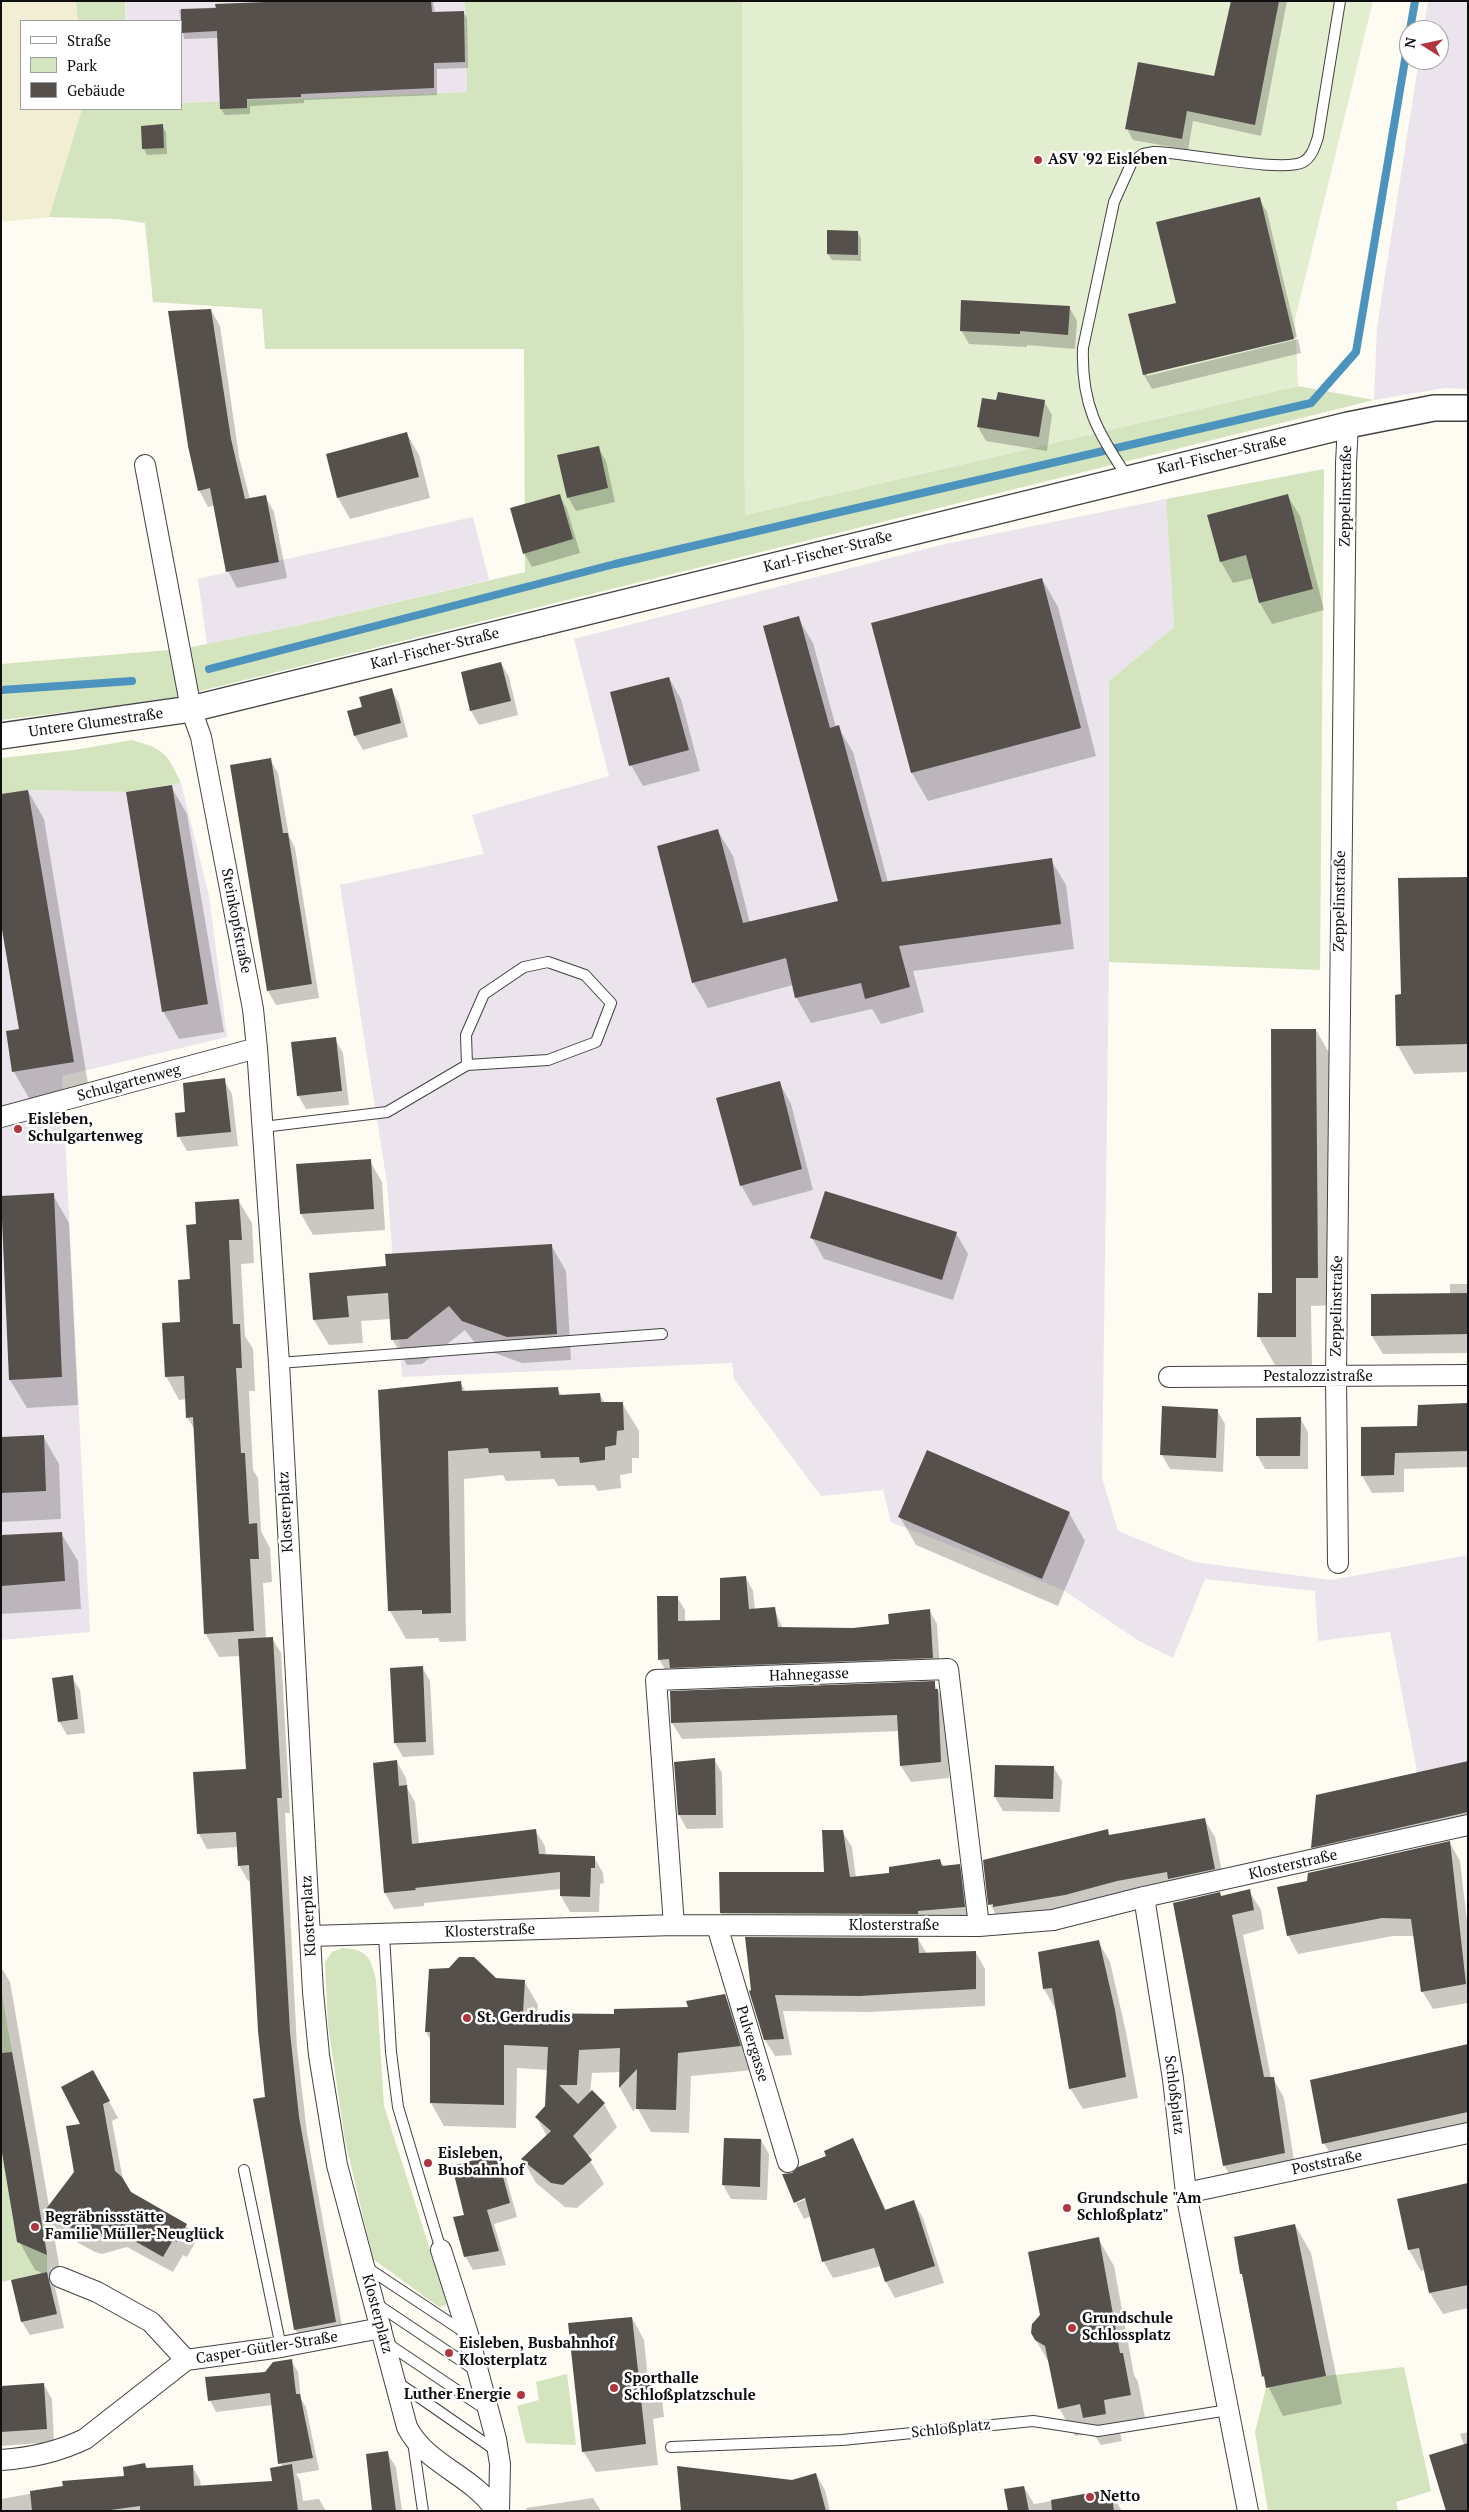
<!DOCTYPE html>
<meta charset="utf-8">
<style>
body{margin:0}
#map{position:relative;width:1469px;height:2512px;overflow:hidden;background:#fdfbf2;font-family:"PT Serif",serif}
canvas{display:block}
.frame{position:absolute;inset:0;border:2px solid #0f0f0f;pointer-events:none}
.legend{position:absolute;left:20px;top:20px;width:162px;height:90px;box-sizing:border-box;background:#fff;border:1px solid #9f9f9f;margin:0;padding:6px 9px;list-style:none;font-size:15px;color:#0f0f0f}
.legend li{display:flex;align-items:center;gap:10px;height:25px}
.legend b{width:25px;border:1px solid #9f9f9f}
.north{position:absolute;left:1399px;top:20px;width:50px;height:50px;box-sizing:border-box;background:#fff;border:1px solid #9f9f9f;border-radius:50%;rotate:280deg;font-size:14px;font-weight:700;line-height:20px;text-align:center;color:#0f0f0f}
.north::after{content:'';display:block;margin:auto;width:18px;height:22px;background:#ae373f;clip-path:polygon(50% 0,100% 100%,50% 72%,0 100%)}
</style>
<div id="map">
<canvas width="1469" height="2512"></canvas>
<div class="frame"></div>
<ul class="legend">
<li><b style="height:6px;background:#fff"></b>Straße</li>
<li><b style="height:14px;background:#d3e4bf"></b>Park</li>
<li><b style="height:14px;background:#56504c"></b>Gebäude</li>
</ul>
<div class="north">N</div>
</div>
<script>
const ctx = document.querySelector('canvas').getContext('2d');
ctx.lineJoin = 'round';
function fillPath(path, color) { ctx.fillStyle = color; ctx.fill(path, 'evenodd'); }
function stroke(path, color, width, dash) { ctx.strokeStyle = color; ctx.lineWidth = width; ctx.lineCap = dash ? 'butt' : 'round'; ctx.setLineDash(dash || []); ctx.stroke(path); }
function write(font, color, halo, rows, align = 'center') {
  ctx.font = font + ' "PT Serif",serif'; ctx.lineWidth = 5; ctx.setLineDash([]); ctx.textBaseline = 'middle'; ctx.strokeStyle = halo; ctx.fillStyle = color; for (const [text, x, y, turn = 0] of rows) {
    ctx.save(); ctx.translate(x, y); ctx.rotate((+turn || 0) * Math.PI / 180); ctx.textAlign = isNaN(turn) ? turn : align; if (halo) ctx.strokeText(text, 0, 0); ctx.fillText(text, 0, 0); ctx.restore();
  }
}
const industrial = new Path2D(`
 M125,1H465L467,92L181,103V21H127Z
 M1428,1H1468V389L1445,388L1374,400L1377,327L1419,60H1439V30H1423Z
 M1166,499L1174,627L1109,681V962L1102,1478L1118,1531L1194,1562L1331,1580L1468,1555V1761L1439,1768L1448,1816L1427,1822L1390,1632L1318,1641L1315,1591L1205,1579L1173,1658L1139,1641L1063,1590L891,1522L883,1490L821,1496L734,1379L732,1363L402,1377L387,1183L340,885L484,854L472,815L609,776L574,639L945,544Z
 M473,517L489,580L305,624L207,644L198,579Z
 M181,783L209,896L227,1037L62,1076L90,1632L1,1640V794L29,790L126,792Z`);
const farmland = new Path2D(`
 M1,1H76L78,21H21V109H82L49,217L1,222Z`);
const green = new Path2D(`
 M76,1H125L126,21H78Z
 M465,1H742L745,515L1298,386L1374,400L164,700L1,720V664L182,649L305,624L525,572L524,349H265L262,309L153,302L145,223L117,219L49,217L82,109H181V103L467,92Z
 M1324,469L1320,970L1109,962V681L1174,627L1166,499Z
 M132,740C164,749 167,753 181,783L126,792L29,790L1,794V758L74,750Z
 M343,1948C368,1950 370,1957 376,1980L384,2106L446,2300V2305L439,2307L373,2259L345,2140L328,2025L325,1962L332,1952Z
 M1,1989L47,2251V2272L1,2282Z
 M1404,2367L1431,2491L1396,2502L1398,2510L1395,2511H1268L1255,2432L1266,2388L1326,2376Z
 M567,2374L576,2445L526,2443L517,2406L539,2400L536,2382Z`);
const pitch = new Path2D(`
 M742,1H1373L1295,319L1298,386L745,515Z`);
const shadow = new Path2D(`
 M304,1H433L435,13L463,12L467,18L468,68L437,69V95L304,100V103L250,106V114L225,115L221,109L218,38L184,39L179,10Z
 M1232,1H1287L1261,136L1193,121L1188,150L1133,140L1127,129L1215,77Z
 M162,126L166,132L167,154L147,155L144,149Z
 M1259,199L1267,212L1297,337L1147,373V376L1298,339L1301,353L1152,389L1144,375L1130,315L1177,304Z
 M858,232L861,239V261L832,260L828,254Z
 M1069,307L1077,321L1075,349L1027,345V347L969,344L961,330Z
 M211,310L220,326L239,457L250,499L265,496L274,512L287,578L237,588L228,571L215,505L208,507L199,490Z
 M997,401H1044L1052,415L1047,451L986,441L978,427Z
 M407,434L419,455L430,498L350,519L338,498Z
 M598,447L606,461L615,502L576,511L568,497Z
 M559,495L567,509L580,553L532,567L524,553Z
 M1287,495L1300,516L1324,610L1272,624L1260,603L1254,578L1233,583L1221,562L1209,516Z
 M1042,579L1058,607L1096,756L928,801L912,773L873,623Z
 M798,618L813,643L836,727H838L853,752L888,882L1051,860L1066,885L1074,949L913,971L924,1012L881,1024L872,1009L811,1023L796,997L793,985L708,1008L693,982L718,831L733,856L750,923L840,902Z
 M501,663L509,677L518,715L479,725L471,711Z
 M669,678L681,699L700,771L643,786L631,765Z
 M391,689L399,703L408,737L363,750L355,736L349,712L363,708Z
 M270,759L278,773L289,836L295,848L319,998L276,1005L268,991L232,766Z
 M171,786L187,814L224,1032L179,1039L163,1011Z
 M28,791L44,819L89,1090L30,1100L14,1072L7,1032L20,1030Z
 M1468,879V1072L1414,1074L1398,1046Z
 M1316,1030L1332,1058L1334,1305L1311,1306L1312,1365H1275L1259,1337L1274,1294Z
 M335,1039L343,1053L349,1105L306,1109L298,1095Z
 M224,1080L232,1094L238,1146L187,1151L179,1137L187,1113Z
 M779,1082L791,1104L813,1190L753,1206L741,1185Z
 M370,1161L382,1182L385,1230L313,1235L301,1214Z
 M53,1195L69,1223L78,1405L27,1408L10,1380L1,1197Z
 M238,1200L252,1223L254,1263L241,1264L245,1336L253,1349L255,1391H249L253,1470L258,1478L261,1531L270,1548L272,1582L263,1583L266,1638H272L281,1653L290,1813H285L297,2048L307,2133L344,2337L304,2344L295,2329L266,2098L251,1880L248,1881L239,1865L238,1847L207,1849L199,1834L247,1770L240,1656L219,1657L205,1633L195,1430L187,1417L186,1399L179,1400L166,1376L182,1323L191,1280L197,1226Z
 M956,1233L968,1254L953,1300L824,1259L812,1238Z
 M551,1245L566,1271L571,1360L522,1363L478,1347L465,1330L422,1364L407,1365L392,1339L391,1319L361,1321L363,1343L329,1345L314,1320L310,1274L387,1268Z
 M1450,1284H1468V1353L1383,1354L1372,1336L1450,1295Z
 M460,1382L466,1392L557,1388L562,1396L600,1395L605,1403H622L639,1431V1458H632V1473L620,1475L621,1488L598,1491L594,1485L558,1486L554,1479L506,1481L503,1475L464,1479L466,1641L440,1642L438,1638L406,1639L390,1611Z
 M1468,1405V1467L1404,1469V1492L1372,1493L1362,1476L1418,1428Z
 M1217,1410L1225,1424L1223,1472L1170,1469L1162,1455Z
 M1300,1418L1308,1432V1469H1265L1257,1455Z
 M43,1436L59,1464L61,1519L1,1522V1439Z
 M1069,1513L1085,1541L1058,1606L916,1545L900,1517Z
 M61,1533L78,1561L81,1609L1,1614V1536Z
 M746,1578L753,1591L755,1610L774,1608L783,1629H853L890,1625L930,1611L937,1624L940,1671L667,1673L659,1659L677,1597L685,1610V1623L721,1621Z
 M422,1667L430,1681L434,1755L403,1757L395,1743Z
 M72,1677L80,1690L85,1733L67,1735L59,1721Z
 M934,1683L947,1707L949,1778L911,1782L901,1766L900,1731L682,1739L672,1723Z
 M714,1759L722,1773L723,1828L687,1829L679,1815Z
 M397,1762L406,1778L407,1788L415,1802L419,1844L535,1830L545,1846L546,1856L594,1857L603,1873L604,1883L600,1884L599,1912H570L561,1896V1889L424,1903V1906L394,1909L385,1893Z
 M1468,1763V1835L1323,1867L1312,1848Z
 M1054,1768L1062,1781L1060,1812L1003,1811L995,1797Z
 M1204,1819L1215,1837L1225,1887L1000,1922L990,1904L1107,1831L1110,1836Z
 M842,1831L852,1847L856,1878L890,1874L939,1860L944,1867L959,1865L968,1882L973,1923L730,1929L721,1913L825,1873Z
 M1450,1843L1460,1861L1468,1930V2003L1433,2009L1422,1991L1415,1936H1393L1298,1954L1288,1935L1308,1882Z
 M1249,1891L1261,1910L1264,1929L1243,1935L1271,2078H1273L1284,2098L1296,2173L1235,2185L1224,2165L1222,1897Z
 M918,1939L927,1954L976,1953L985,1969V2006L870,2012L783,2011L792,2055L775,2056L765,2040L752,1991Z
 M1098,1941L1110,1962L1126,2032L1138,2098L1083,2109L1070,2088L1056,2010L1044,1989Z
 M1,1967L10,1982L49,2206L76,2172L82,2124L102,2088L118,2118L112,2121L123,2180L130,2193L186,2225L196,2241L187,2257L183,2255L173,2272L127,2247L102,2254L95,2252L53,2229L62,2282L48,2276L55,2287L64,2328L30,2335L22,2322L44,2274L35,2270L19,2241L1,2141Z
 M496,1979L524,1981L538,2005L537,2014L616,2015L690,2008L725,1996L738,2019L753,2070L691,2076L689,2133L651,2132L637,2107L633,2111L620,2088L621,2072L592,2073L590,2094L604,2104L617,2127L588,2157L604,2184L577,2208L565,2207L536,2183L523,2160L547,2136L537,2118L546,2107L548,2070L517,2068L516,2128L444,2126L431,2103V2041L426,2032Z
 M1468,2051V2144L1340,2171L1324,2143Z
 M761,2140L769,2154L767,2200L731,2199L723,2185Z
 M852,2140L886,2210L914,2202L923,2218L944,2283L895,2298L886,2282L881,2266L833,2278L824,2262L811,2216L804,2219L796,2203L812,2197L811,2195L795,2201V2203L784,2175L792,2174L828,2157Z
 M496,2156L504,2170L517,2217L494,2224L506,2265L473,2270L465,2256V2216Z
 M1468,2185V2308L1443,2314L1430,2293L1425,2270L1421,2271L1409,2250L1398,2200Z
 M1295,2225L1311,2253L1342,2404L1283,2416L1263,2376L1235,2238Z
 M1098,2238L1114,2266L1134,2375L1138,2382L1146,2423L1119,2428L1122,2441L1101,2445L1093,2433L1075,2436L1059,2408L1051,2366L1034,2337Z
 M632,2318L644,2340L648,2379L650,2378L662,2400L664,2417L653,2419L658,2465L596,2472L583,2451Z
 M291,2360L298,2372L301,2399L306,2407L319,2470L296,2474L300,2480L303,2501L319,2499L326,2511H1V2499L125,2477L145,2464L148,2469L192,2466L200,2480L201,2487L273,2483L282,2467L273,2405L216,2412L210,2400Z
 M44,2385L52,2399L54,2442L1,2446V2388Z
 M1468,2432V2511L1464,2445L1460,2434Z
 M387,2453L396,2467L402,2511H373Z
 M816,2474L825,2490L830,2511H683Z
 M1024,2487L1034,2504L1110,2491L1122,2511H1009Z
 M593,2498L601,2511H527L526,2508Z`);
const stream = new Path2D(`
 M1410,30L1415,1
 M209,669L615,564L1311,403L1356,352L1409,36
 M1,690L132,681`);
const building = new Path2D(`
 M290,1H431L432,12L464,11L465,62L434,63V88L301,94V97L247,99V108L220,109L217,31L181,33V9L216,8L215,4Z
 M1231,1H1279L1255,125L1187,111L1182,139L1125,129L1138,62L1214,76Z
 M163,124L164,148L142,149L141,126Z
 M1260,197L1294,339L1143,375L1128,314L1176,303L1156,222Z
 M827,230L858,231V255L827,254Z
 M961,300L1070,306L1068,335L1020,331V334L960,331Z
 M211,309L231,439L245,499L266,495L279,562L226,572L210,488L198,491L188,446L168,311Z
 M998,392L1045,400L1039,437L977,427L982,398L996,400Z
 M407,432L419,477L337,498L326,454Z
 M599,446L608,488L567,498L557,455Z
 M560,494L573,539L523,554L510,508Z
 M1288,494L1313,589L1259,603L1246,555L1220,562L1207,515Z
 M1042,578L1081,728L911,773L871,623Z
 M799,616L830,728L839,725L882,882L1052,858L1061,924L899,946L910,987L865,999L861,983L795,998L786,958L692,983L657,846L718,829L743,923L838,901L763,626Z
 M501,662L511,701L470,711L461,672Z
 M669,677L689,750L629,766L610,692Z
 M392,688L401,723L354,736L347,711L362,707L359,697Z
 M271,758L283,833H288L312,984L267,991L230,765Z
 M172,785L208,1004L162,1012L126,792Z
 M28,790L74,1062L12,1072L6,1031L19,1029L1,924V794Z
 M1468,877V1044L1396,1046L1395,995L1401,994L1398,878Z
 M1271,1029H1316L1318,1278H1296V1337H1257L1258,1293H1272Z
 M336,1037L342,1091L297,1096L291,1042Z
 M225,1078L231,1132L177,1137L175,1113L185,1112L183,1083Z
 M780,1081L802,1169L740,1186L716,1098Z
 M371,1159L374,1209L300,1214L296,1164Z
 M825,1191L957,1232L942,1280L810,1238Z
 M54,1193L62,1377L9,1380L1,1196Z
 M239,1199L242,1240H229L233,1324H240L242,1368H236L241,1453H245L249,1524L257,1523L259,1559H250L254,1631L204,1634L193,1417L186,1418L184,1376L165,1377L162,1323L180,1322L178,1280L190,1279L186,1225L196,1224L195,1202Z
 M552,1244L557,1334L507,1337L462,1321L449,1306L407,1339L391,1340L388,1293L347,1296L349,1317L313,1320L309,1273L386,1266L385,1254Z
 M1468,1293V1334L1371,1336V1294Z
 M461,1381L462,1391L558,1387L559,1395L600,1393L601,1402H623L624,1430L617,1431L616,1445L605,1447V1460L580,1463L579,1457L541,1458L540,1451L489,1453L488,1448L448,1451L451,1613L422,1614V1610L388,1611L378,1390Z
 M1468,1403V1451L1395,1453L1394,1475L1361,1476V1427L1417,1426L1418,1405Z
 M1162,1406L1218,1409L1216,1458L1160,1455Z
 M1301,1417L1300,1456H1256V1418Z
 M44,1435L46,1491L1,1493V1437Z
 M927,1450L1070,1512L1042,1579L898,1517Z
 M62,1532L65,1581L1,1586V1535Z
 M746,1576L749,1609L775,1607L778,1627L853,1628L889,1624L888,1614L930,1609L933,1658L670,1668L669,1659L658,1660L657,1596H678V1621L720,1620V1578Z
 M273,1637L282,1798H277L290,2032L299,2117L336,2322L294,2330L253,2099L265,2097L258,2031L249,1865L238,1866L236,1832L197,1834L193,1772L246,1769L238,1639Z
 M423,1666L426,1742L394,1743L390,1668Z
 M73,1675L78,1719L58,1722L52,1678Z
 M935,1681V1689H938L941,1762L900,1766L897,1715L671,1723L670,1691Z
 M715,1758L716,1815H678L674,1762Z
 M397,1760L399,1786L407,1785L412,1844L536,1829L539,1854L595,1856V1868H591L590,1897L560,1896V1872L415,1888L416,1890L384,1893L373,1763Z
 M1468,1761V1812L1311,1848L1316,1795Z
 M995,1765L1054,1766L1053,1799L994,1797Z
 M1205,1818L1215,1869L1168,1879L1167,1872L1117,1881L1065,1895L993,1907V1904L988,1905L983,1860L1108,1829L1109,1835Z
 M822,1830H843L850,1877L889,1873V1867L940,1859L942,1866L960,1864L965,1907L918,1911V1914L720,1913L719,1872H824Z
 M1450,1841L1466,1984L1421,1992L1411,1919L1382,1918L1287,1936L1277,1887L1307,1881L1308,1873Z
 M1250,1889L1254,1910L1232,1915L1264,2077H1274L1285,2153L1223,2166L1173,1903L1220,1892L1221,1896Z
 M745,1937L918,1938L919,1953L976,1951V1989L860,1996L775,1995L784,2039L764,2040L749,1991L751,1990Z
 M1099,1940L1115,2010L1126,2077L1069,2089L1052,1988L1043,1989L1038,1952Z
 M459,1957H474L496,1978L525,1980L523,2013L614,2014V2009L688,2007L686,2001L725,1994L741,2046L678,2053L676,2110L636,2109L637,2069L619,2088L620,2048L579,2050L577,2085H559L578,2104L592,2090L605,2103L573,2136L592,2160L563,2185L551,2183L521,2159L551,2131L535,2117L545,2106L548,2047L504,2045V2105L430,2103V2032H425L429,1969L449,1968Z
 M1468,2044V2112L1322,2144L1310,2080Z
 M12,2052L30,2152L47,2255L17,2242L1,2147V2053Z
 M93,2070L110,2101L103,2104L115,2171L122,2177L131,2192L187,2224L177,2242L173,2240L163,2257L117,2231L89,2237L43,2213L74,2172L66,2126L80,2124L61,2087Z
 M724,2138L761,2139L760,2187L722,2185Z
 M853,2138L885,2210L914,2200L935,2266L885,2282L874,2248L822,2262L805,2198L794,2203L782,2174L792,2173L798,2167L826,2156L824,2151Z
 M497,2154L510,2203L487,2210L499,2251L464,2257L453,2217L464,2215L452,2166Z
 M1468,2183V2285L1429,2293L1419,2248L1408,2250L1397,2199Z
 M1295,2224L1326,2376L1266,2388L1264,2376L1262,2377L1242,2274H1240L1234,2237Z
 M1099,2237L1120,2353H1123L1131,2395L1104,2400L1106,2414L1083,2418L1080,2404L1058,2409L1045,2346L1035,2340L1031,2333L1032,2324L1040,2315L1028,2252Z
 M47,2272L57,2314L21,2322L11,2280Z
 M632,2317L639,2379L651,2377L653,2396L641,2399L646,2444L582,2452L568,2323Z
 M292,2359L296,2394H300L313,2458L278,2464L270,2393L208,2401L205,2377L265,2372L273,2362Z
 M44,2383L47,2429L1,2432V2386Z
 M1468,2443V2511H1446L1429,2455Z
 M388,2451L396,2511H372L366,2454Z
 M145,2463L146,2468L193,2465L194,2486L272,2481L270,2468L292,2464L298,2511H140V2506L103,2511H32L30,2491L63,2486L62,2481L124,2476L123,2467Z
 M677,2466L792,2480L816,2473L826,2511H681Z
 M1024,2486L1029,2511H1008L1004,2489Z
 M1111,2489L1114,2511H1052L1051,2500Z`);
const service = new Path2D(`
 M1128,478C1097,432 1081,404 1083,348L1114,202L1132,162L1143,154L1154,152C1183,152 1283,173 1303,162C1312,157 1315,146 1318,137L1340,1
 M263,1127L387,1112L467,1065L548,1060L596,1042L611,1003L585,975L548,962L524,967L484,994L466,1035L467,1065
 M279,1363L662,1334
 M384,1935L391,2052L398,2107L441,2250
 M244,2170L281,2347
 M366,2267L464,2332
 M375,2303L475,2370
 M385,2342L485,2409
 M397,2382L498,2452
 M413,2442L423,2511
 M671,2447L842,2440L1033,2421L1098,2431L1228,2410`);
const minor = new Path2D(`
 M145,465L191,709L201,737L253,1009L257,1048L279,1363L313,1992L319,2055L337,2165L407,2427C426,2465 473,2475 496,2511
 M1,1117L257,1048
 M1169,1377L1468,1375
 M1338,1563L1336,1377L1346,463L1348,425
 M1144,1897L1173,2079L1186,2193L1248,2511
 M674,1925L656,1680L948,1669L979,1926
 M717,1926L788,2162
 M310,1936L674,1925L979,1926L1053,1920L1144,1897L1468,1825
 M1186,2193L1468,2133
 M441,2250L468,2334L496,2439L500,2464L499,2511
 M60,2277L97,2292L151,2322L186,2360L281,2347L381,2328
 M1,2460C31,2458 58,2452 85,2439L186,2360`);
const tertiary = new Path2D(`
 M1,736L191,709L1348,425L1434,408H1468`);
const markers = [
 [1038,160,5,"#ae373f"],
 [18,1129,5,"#ae373f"],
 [467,2018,5,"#ae373f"],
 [428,2163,5,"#ae373f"],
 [1067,2208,5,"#ae373f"],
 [35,2227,5,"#ae373f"],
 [1072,2328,5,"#ae373f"],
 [449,2353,5,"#ae373f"],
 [614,2388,5,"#ae373f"],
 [521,2395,5,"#ae373f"],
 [1090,2497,5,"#ae373f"]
];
const poiNames = [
 ["ASV '92 Eisleben",1048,160],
 ["Eisleben,",28,1120],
 ["Schulgartenweg",28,1137],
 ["St. Gerdrudis",477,2018],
 ["Eisleben,",438,2154],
 ["Busbahnhof",438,2171],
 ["Grundschule \"Am",1077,2199],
 ["Schloßplatz\"",1077,2216],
 ["Begräbnissstätte",45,2218],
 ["Familie Müller-Neuglück",45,2235],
 ["Grundschule",1082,2319],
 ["Schlossplatz",1082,2336],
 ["Eisleben, Busbahnhof",459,2344],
 ["Klosterplatz",459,2361],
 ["Sporthalle",624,2379],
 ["Schloßplatzschule",624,2396],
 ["Luther Energie",511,2395,"right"],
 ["Netto",1100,2497]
];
const streetNames = [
 ["Karl-Fischer-Straße",1222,455,-13],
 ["Zeppelinstraße",1346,496,-89],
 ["Karl-Fischer-Straße",828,552,-14],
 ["Karl-Fischer-Straße",435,649,-14],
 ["Untere Glumestraße",96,723,-8],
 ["Zeppelinstraße",1340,901,-89],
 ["Steinkopfstraße",236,921,79],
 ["Schulgartenweg",129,1083,-15],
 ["Zeppelinstraße",1337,1306,-89],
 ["Pestalozzistraße",1318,1377],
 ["Klosterplatz",286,1512,-93],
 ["Hahnegasse",809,1675,-2],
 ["Klosterstraße",1293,1865,-13],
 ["Klosterplatz",309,1916,-93],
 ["Klosterstraße",894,1926],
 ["Klosterstraße",490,1931,-2],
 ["Pulvergasse",752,2044,73],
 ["Schloßplatz",1174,2095,83],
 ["Poststraße",1327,2163,-12],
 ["Klosterplatz",377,2314,75],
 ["Casper-Gütler-Straße",267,2348,-9],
 ["Schloßplatz",951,2429,-6]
];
fillPath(industrial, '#ebe4ec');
fillPath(farmland, '#f1eed4');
fillPath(green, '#d3e4bf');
fillPath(pitch, '#e3edd0');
fillPath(shadow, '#0003');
stroke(stream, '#4c93bd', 8);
fillPath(building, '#56504c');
stroke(service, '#424242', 12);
stroke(minor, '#424242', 22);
stroke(tertiary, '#424242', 28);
stroke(service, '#fff', 10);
stroke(minor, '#fff', 20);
stroke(tertiary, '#fff', 25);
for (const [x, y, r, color] of markers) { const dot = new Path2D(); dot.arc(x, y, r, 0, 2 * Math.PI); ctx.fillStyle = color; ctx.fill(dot); stroke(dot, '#fff', 2); }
write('bold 15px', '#0f0f0f', '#fff', poiNames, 'left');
write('15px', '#0f0f0f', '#fff', streetNames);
</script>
